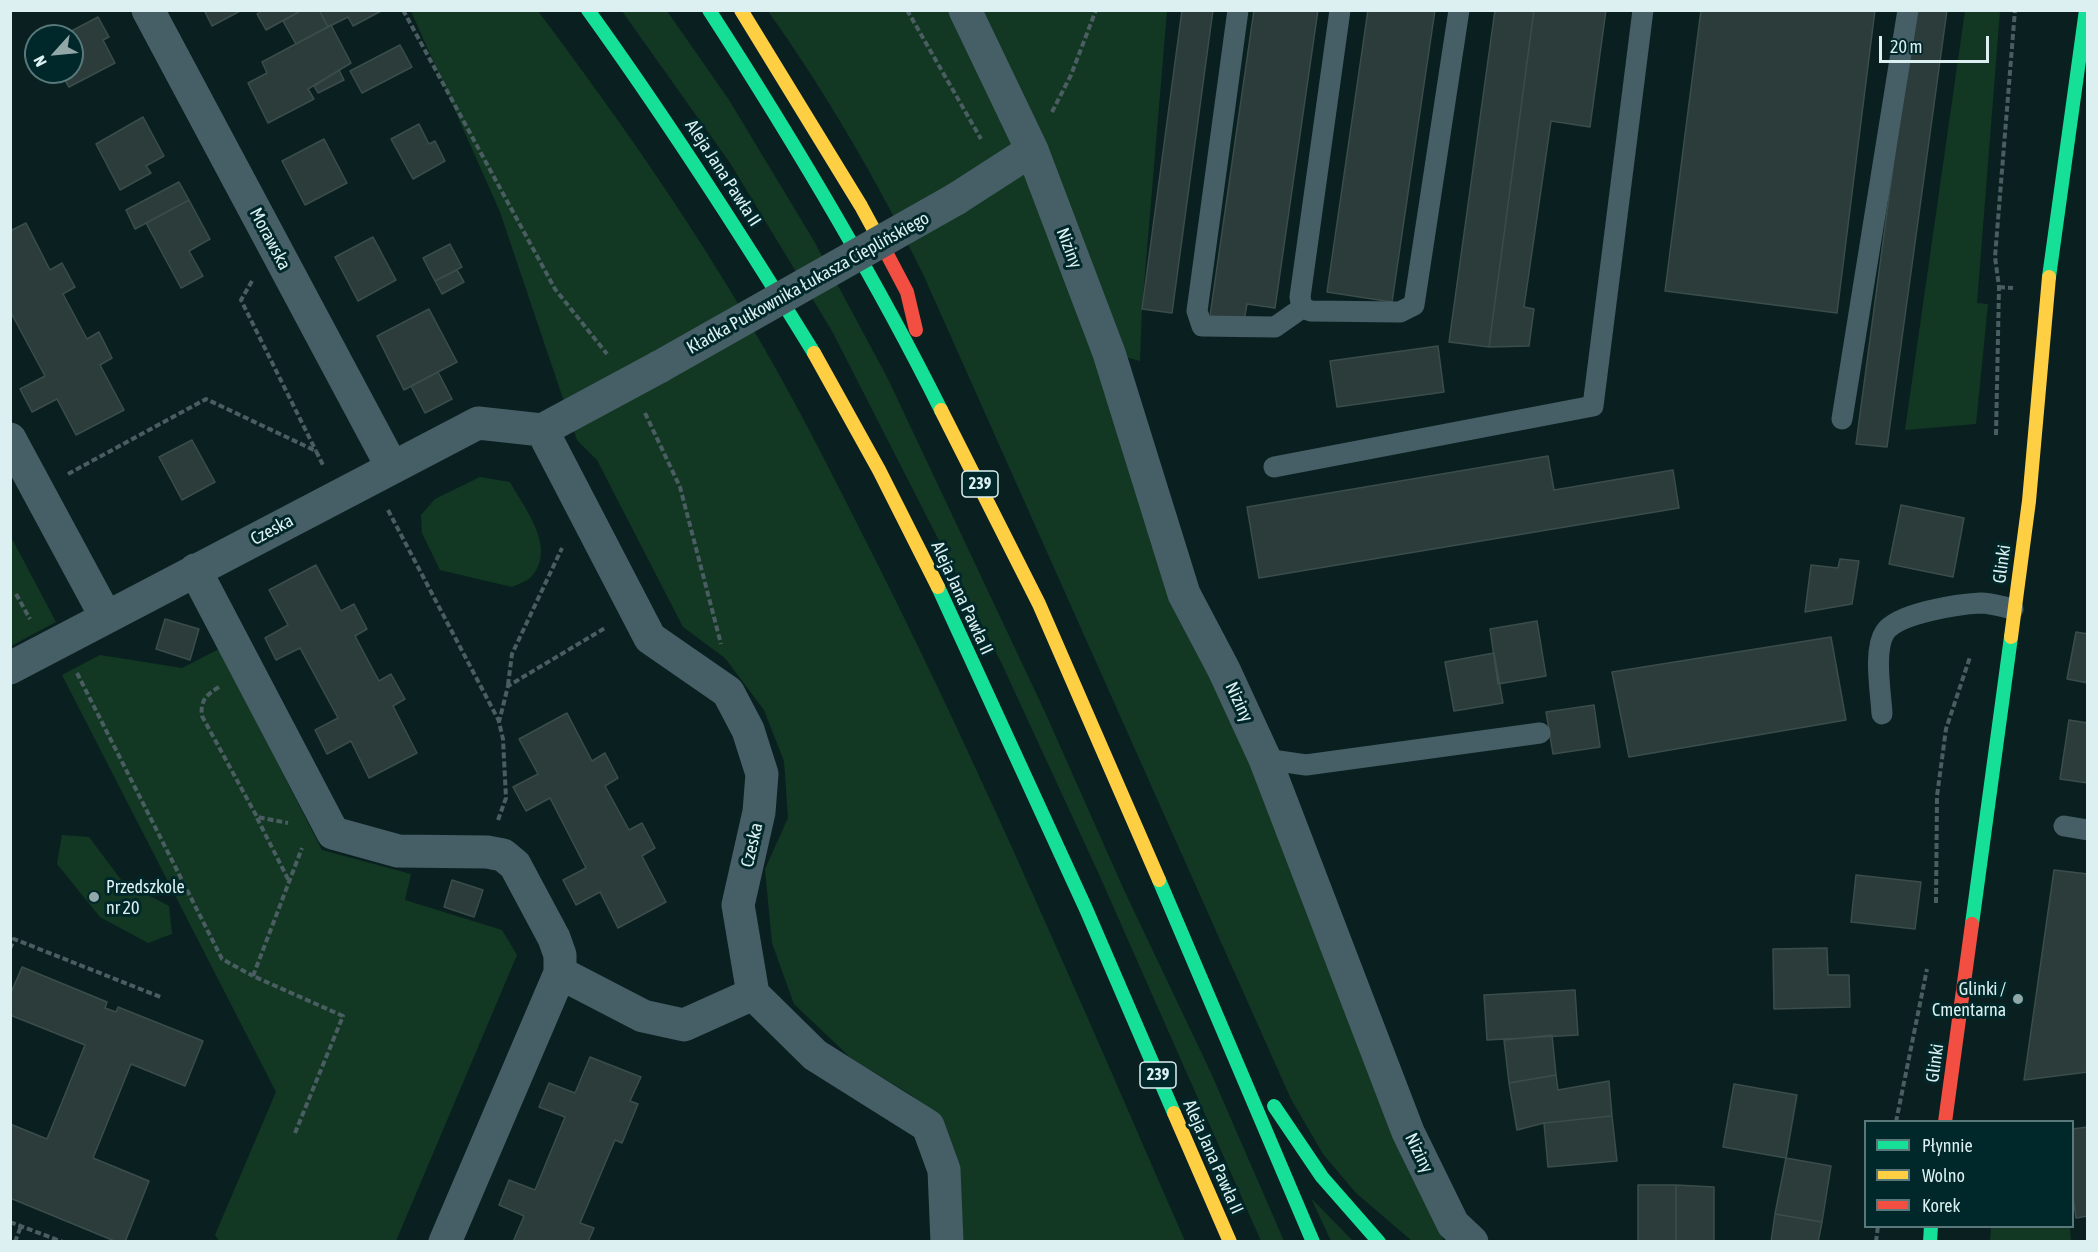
<!DOCTYPE html>
<meta charset="utf-8">
<style>
body{margin:0}
#map{position:relative;width:2098px;height:1252px;overflow:hidden;background:#0a2020;font-family:"Asap Condensed",sans-serif}
canvas{display:block}
.frame{position:absolute;inset:0;border:12px solid #dcf0f1;pointer-events:none}
.legend{position:absolute;left:1864px;top:1120px;width:210px;height:108px;box-sizing:border-box;background:#00282a;border:2px solid #58787a;margin:0;padding:8px 10px;list-style:none;font-size:18px;color:#dcf0f1}
.legend li{display:flex;align-items:center;gap:12px;height:30px}
.legend b{width:30px;border:2px solid #58787a}
.north{position:absolute;left:24px;top:24px;width:60px;height:60px;box-sizing:border-box;background:#00282a;border:2px solid #58787a;border-radius:50%;rotate:243deg;font-size:16px;font-weight:700;line-height:24px;text-align:center;color:#dcf0f1}
.north::after{content:'';display:block;margin:auto;width:21px;height:27px;background:#92a7a8;clip-path:polygon(50% 0,100% 100%,50% 72%,0 100%)}
.scale{position:absolute;left:1879px;top:36px;width:110px;height:27px;box-sizing:border-box;border:3px solid #dcf0f1;border-top:0;padding-left:8px;font-size:18px;line-height:21px;white-space:nowrap;color:#dcf0f1;-webkit-text-stroke:4px #00282a;paint-order:stroke}
</style>
<div id="map">
<canvas width="2098" height="1252"></canvas>
<div class="frame"></div>
<ul class="legend">
<li><b style="height:8px;background:#16e098"></b>Płynnie</li>
<li><b style="height:8px;background:#ffcf43"></b>Wolno</li>
<li><b style="height:8px;background:#f24e42"></b>Korek</li>
</ul>
<div class="north">N</div>
<div class="scale">20 m</div>
</div>
<script>
const ctx = document.querySelector('canvas').getContext('2d');
ctx.lineJoin = 'round';
function fillPath(path, color) { ctx.fillStyle = color; ctx.fill(path, 'evenodd'); }
function stroke(path, color, width, dash) { ctx.strokeStyle = color; ctx.lineWidth = width; ctx.lineCap = dash ? 'butt' : 'round'; ctx.setLineDash(dash || []); ctx.stroke(path); }
function write(font, color, halo, rows, align = 'center') {
  ctx.font = font + ' "Asap Condensed",sans-serif'; ctx.lineWidth = 6; ctx.setLineDash([]); ctx.textBaseline = 'middle'; ctx.strokeStyle = halo; ctx.fillStyle = color; for (const [text, x, y, turn = 0] of rows) {
    ctx.save(); ctx.translate(x, y); ctx.rotate((+turn || 0) * Math.PI / 180); ctx.textAlign = isNaN(turn) ? turn : align; if (halo) ctx.strokeText(text, 0, 0); ctx.fillText(text, 0, 0); ctx.restore();
  }
}
const green = new Path2D(`
 M411,11H538C619,119 697,230 764,348C805,419 841,492 878,565C989,787 1086,1014 1185,1241H958L927,1109L911,1095L851,1058L794,1004L772,943L765,869L788,818L784,761L764,710L725,658L683,627L597,460L577,440L500,212Z
 M622,11H667L729,100L814,241L888,379L1044,710L1124,890L1211,1073L1284,1241H1261L1098,872L1001,662L832,331L730,163Z
 M768,11H1167L1142,309L1140,361L1110,353L1369,1060L1444,1241H1412L1356,1193L1323,1154L1291,1099L923,274C878,182 827,94 768,11Z
 M1965,11H2000L1977,303L1988,304L1976,424L1905,430Z
 M480,477L510,482C524,508 557,547 532,576C528,581 518,584 512,587L440,570L422,533L421,515L435,499Z
 M10,535L56,622L11,646H10Z
 M219,649L322,850L411,874L405,900L502,930L517,955L396,1241H219L215,1235L276,1092L62,675L100,655L182,668Z
 M62,835L89,837L122,881L169,906L172,934L148,943L100,917L57,864Z
 M1311,1198L1353,1241H1331Z
 M1991,1227H2070L2071,1241H1990Z`);
const building = new Path2D(`
 M204,10H242L212,26Z
 M263,10H302L266,30L257,14Z
 M302,10H319L328,27L296,44L283,21Z
 M319,10H383L353,26L348,17L328,27Z
 M1182,10H1213L1172,313L1142,309Z
 M1254,10H1318L1275,308L1247,304L1244,321L1210,316Z
 M1368,10H1435L1392,302L1327,292Z
 M1495,10H1534L1489,347L1449,342Z
 M1534,10H1606L1590,127L1551,121L1524,307L1534,309L1529,346L1489,347Z
 M1701,10H1875L1837,313L1665,291Z
 M1914,10H1947L1887,447L1856,444Z
 M98,17L109,37L103,40L115,63L69,87L60,72H72V36H62Z
 M331,25L351,63L308,89L314,99L268,123L248,83L267,73L262,62Z
 M400,45L412,67L362,93L350,71Z
 M339,70L344,80L318,93L314,86Z
 M143,117L164,156L146,166L151,173L120,190L96,144Z
 M419,124L429,144L435,141L445,161L413,179L391,139Z
 M324,139L347,183L305,205L282,161Z
 M179,182L189,200L135,229L126,210Z
 M189,200L210,239L189,251L203,276L181,288L146,223Z
 M26,223L50,270L62,263L75,287L63,294L87,339L99,332L112,358L100,365L124,410L76,435L57,399L32,412L20,389L45,376L10,311V231Z
 M373,237L396,280L358,301L335,257Z
 M450,244L462,267L435,281L423,258Z
 M457,270L464,282L442,294L435,281Z
 M429,309L457,362L404,390L377,336Z
 M1438,346L1444,392L1337,407L1330,361Z
 M438,372L452,399L425,413L411,386Z
 M192,440L215,482L182,500L159,457Z
 M1548,456L1554,490L1673,470L1679,508L1259,578L1247,507Z
 M1901,505L1964,518L1953,577L1889,564Z
 M1840,559L1859,561L1852,604L1805,612L1811,565L1838,568Z
 M316,565L341,611L354,604L367,629L355,636L379,681L391,674L405,699L393,706L417,753L369,778L351,741L327,754L315,730L338,718L300,648L276,660L265,638L288,625L269,590Z
 M165,619L199,629L190,660L156,649Z
 M1537,621L1546,676L1498,684L1490,629Z
 M2076,632L2088,634V683L2067,679Z
 M1831,637L1846,720L1629,757L1612,672Z
 M1494,653L1503,703L1454,711L1445,662Z
 M1594,705L1600,747L1553,754L1546,712Z
 M567,713L592,761L605,753L618,778L605,786L629,830L642,823L655,848L642,856L666,902L618,928L600,892L576,905L563,880L586,868L550,798L526,811L513,787L538,774L519,739Z
 M2069,720L2088,723V783L2060,779Z
 M2054,870L2088,874V1072L2024,1080Z
 M1856,875L1921,882L1915,929L1851,922Z
 M452,880L483,890L474,917L444,907Z
 M1827,948L1828,975H1849L1850,1007L1774,1009L1773,949Z
 M22,967L107,1002L105,1008L116,1012L118,1007L203,1041L185,1086L131,1064L93,1158L149,1181L125,1242H117L10,1198V1124L47,1139L85,1045L10,1015V995Z
 M1575,990L1578,1035L1487,1040L1484,995Z
 M1552,1035L1556,1075L1509,1083L1504,1040Z
 M590,1057L641,1077L630,1101L638,1104L622,1143L615,1140L580,1223L594,1228L588,1242H513L524,1216L499,1205L509,1180L535,1190L565,1117L539,1107L549,1083L575,1093Z
 M1556,1075L1558,1090L1609,1081L1612,1116L1544,1123L1517,1130L1509,1083Z
 M1734,1084L1797,1095L1786,1158L1723,1147Z
 M1612,1116L1617,1161L1548,1167L1544,1123Z
 M2088,1127V1216L2076,1218L2072,1189V1129Z
 M1786,1158L1831,1166L1822,1222L1775,1214Z
 M1638,1185H1676V1242H1638Z
 M1676,1185L1714,1187V1242H1676Z
 M1775,1214L1822,1222L1818,1242H1771Z`);
const path = new Path2D(`
 M403,10L555,289L607,354
 M907,10L981,139
 M1052,112L1071,75L1096,10
 M252,281L241,300L316,451
 M1999,287L2013,288
 M645,413L680,487L721,644
 M1996,435L1999,287L1995,257L2015,10
 M68,474L206,399L316,451L323,465
 M388,510L499,721
 M16,594L30,619
 M77,673L222,959L253,976
 M508,685L512,654L562,548
 M219,687C206,695 200,701 202,716L257,817L288,823
 M257,818L289,881
 M498,820L506,798L503,739L499,722L508,686L605,628
 M1936,903L1937,796L1946,729L1970,657
 M10,949L14,939L163,998
 M1896,1122L1927,969
 M295,1133L343,1016L253,976L302,848
 M10,1222L63,1242
 M15,1242L21,1226
 M1876,1242L1878,1226`);
const lane = new Path2D(`
 M1238,10L1197,311L1202,326L1275,327L1302,308
 M1340,10L1300,297L1302,308L1311,311L1400,312L1414,305L1459,10
 M1842,419L1908,10
 M1274,467L1593,406L1643,10
 M1882,714C1881,693 1873,650 1885,632C1898,613 1959,604 1981,603C1991,603 2003,607 2013,609
 M1265,759L1306,765L1540,733
 M2064,826L2088,830`);
const street = new Path2D(`
 M148,10L392,467
 M965,10L1032,150L1109,353L1184,594L1224,670L1265,759L1408,1132L1453,1224L1472,1242
 M956,199L1032,150
 M542,430L650,638L728,692L748,730L762,774L759,812L738,905L753,994L815,1055L928,1126L944,1170L947,1242
 M10,439L106,617
 M195,570L333,833L398,851L487,852L503,855L515,865L554,938L560,955V973L643,1016L684,1025L753,994
 M10,668L478,423L542,430L659,367
 M445,1242L560,973`);
const fast = new Path2D(`
 M588,10C668,121 742,236 814,353
 M709,10C793,140 872,272 941,410
 M2049,277L2086,10
 M938,587L1086,909L1174,1113
 M1159,880L1313,1242
 M1972,924L2011,637
 M1274,1106L1322,1177L1379,1242
 M1930,1242L1931,1226`);
const slow = new Path2D(`
 M741,10L861,206L887,254
 M814,353L879,470L938,587
 M941,410L1039,604L1159,880
 M2011,637L2029,501L2049,277
 M1174,1113L1230,1242`);
const jam = new Path2D(`
 M887,254L907,292L916,330
 M1945,1122L1972,924`);
const streetBridge = new Path2D(`
 M659,367L956,199`);
const markers = [
 [94,897,6,"#92a7a8"],
 [2018,999,6,"#92a7a8"]
];
const shields = [
 [980,484,36],
 [1158,1075,36]
];
const shieldNames = [
 ["239",980,484],
 ["239",1158,1075]
];
const streetNames = [
 ["Aleja Jana Pawła II",723,173,57],
 ["Morawska",270,239,62],
 ["Niziny",1069,248,69],
 ["Kładka Pułkownika Łukasza Cieplińskiego",808,283,-29],
 ["Czeska",272,530,-28],
 ["Glinki",2002,564,-82],
 ["Aleja Jana Pawła II",962,598,65],
 ["Niziny",1239,702,65],
 ["Czeska",752,845,-77],
 ["Glinki",1935,1063,-82],
 ["Niziny",1419,1153,64],
 ["Aleja Jana Pawła II",1213,1157,66]
];
const poiNames = [
 ["Przedszkole",106,887],
 ["nr 20",106,908],
 ["Glinki /",2006,989,"right"],
 ["Cmentarna",2006,1010,"right"]
];
fillPath(green, '#123823');
fillPath(building, '#2b3c3b');
stroke(building, '#3b4d4b', 1.5);
stroke(path, '#4a5d61', 4, [6, 3]);
stroke(lane, '#465f66', 21);
stroke(street, '#465f66', 33);
stroke(fast, '#16e098', 14);
stroke(slow, '#ffcf43', 14);
stroke(jam, '#f24e42', 14);
stroke(streetBridge, '#465f66', 33);
for (const [x, y, r, color] of markers) { const dot = new Path2D(); dot.arc(x, y, r, 0, 2 * Math.PI); ctx.fillStyle = color; ctx.fill(dot); stroke(dot, '#00282a', 2); }
for (const [x, y, w] of shields) { const box = new Path2D(); box.roundRect(x - w / 2, y - 13, w, 26, 4.5); ctx.fillStyle = '#00282a'; ctx.fill(box); stroke(box, '#dcf0f1', 1.5); }
write('bold 16px', '#dcf0f1', null, shieldNames);
write('18px', '#dcf0f1', '#00282a', streetNames);
write('18px', '#dcf0f1', '#00282a', poiNames, 'left');
</script>
